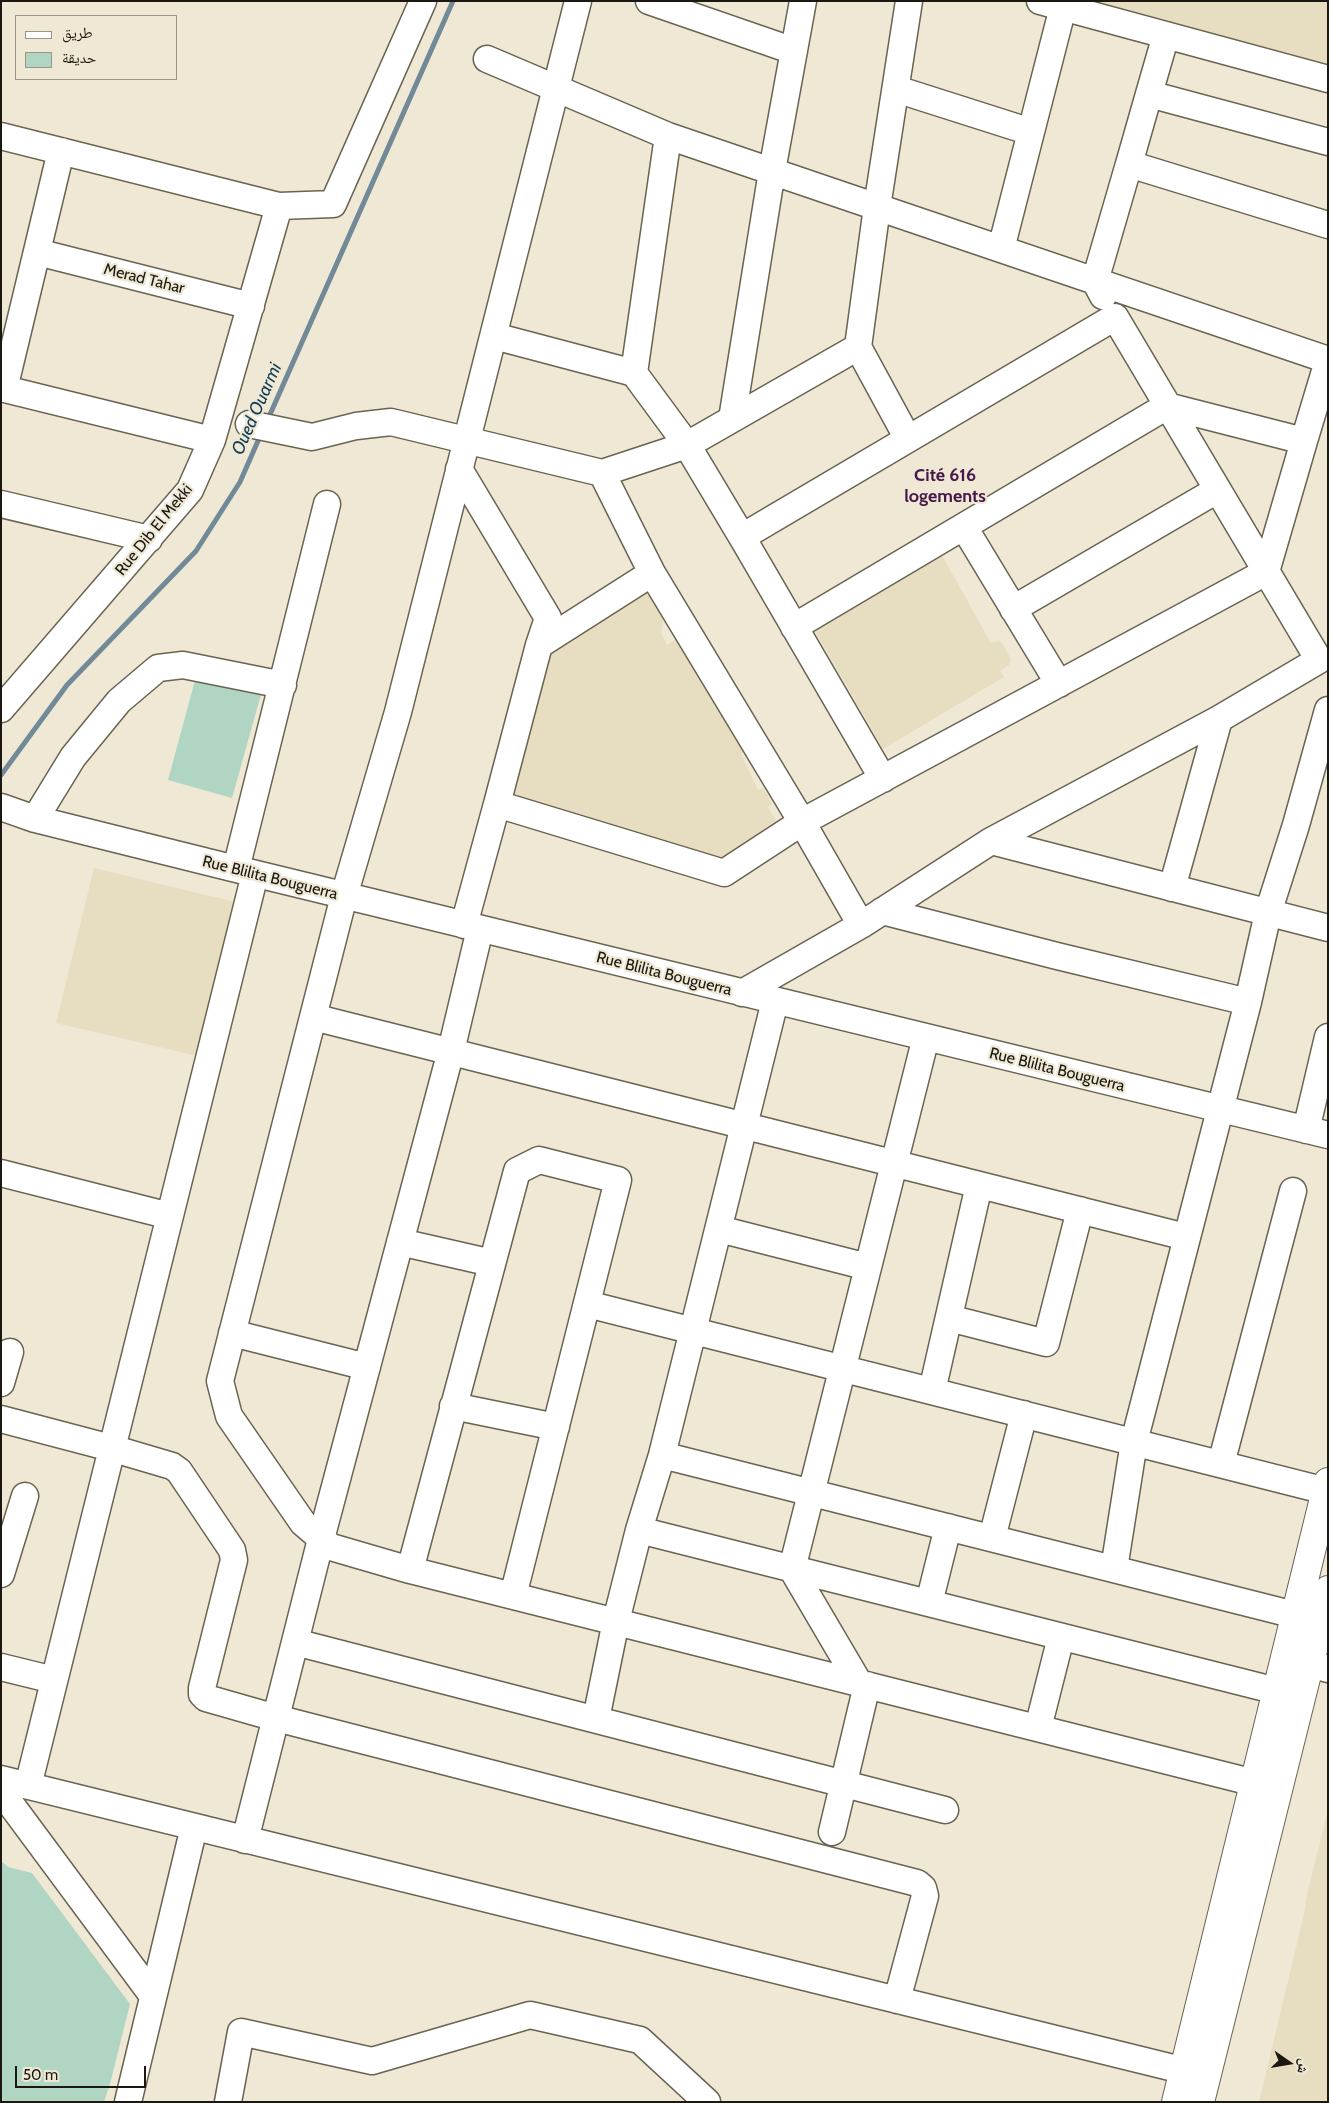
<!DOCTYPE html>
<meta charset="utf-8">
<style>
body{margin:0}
#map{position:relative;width:1329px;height:2103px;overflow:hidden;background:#eee8d4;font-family:Cabin,"Noto Naskh Arabic",sans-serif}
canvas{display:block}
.frame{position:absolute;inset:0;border:2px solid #1b1811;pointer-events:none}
.legend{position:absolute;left:15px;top:15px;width:162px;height:65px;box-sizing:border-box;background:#eee8d4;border:1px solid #9a9586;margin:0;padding:6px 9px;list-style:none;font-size:15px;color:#1b1811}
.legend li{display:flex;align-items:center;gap:10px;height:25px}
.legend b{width:25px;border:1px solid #9a9586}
.north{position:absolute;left:1264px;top:2038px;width:50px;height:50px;-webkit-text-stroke:4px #eee8d4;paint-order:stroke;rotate:103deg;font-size:14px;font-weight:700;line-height:20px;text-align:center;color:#1b1811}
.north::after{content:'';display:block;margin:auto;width:18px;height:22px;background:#1b1811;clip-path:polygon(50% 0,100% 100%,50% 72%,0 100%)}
.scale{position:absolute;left:15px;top:2066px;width:131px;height:22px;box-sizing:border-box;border:2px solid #1b1811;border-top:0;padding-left:6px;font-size:15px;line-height:18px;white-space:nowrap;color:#1b1811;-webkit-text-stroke:4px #eee8d4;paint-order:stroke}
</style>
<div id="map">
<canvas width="1329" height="2103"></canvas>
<div class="frame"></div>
<ul class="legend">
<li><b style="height:6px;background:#fff"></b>طريق</li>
<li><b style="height:14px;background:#b0d6c3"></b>حديقة</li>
</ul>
<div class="north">ش</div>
<div class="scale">50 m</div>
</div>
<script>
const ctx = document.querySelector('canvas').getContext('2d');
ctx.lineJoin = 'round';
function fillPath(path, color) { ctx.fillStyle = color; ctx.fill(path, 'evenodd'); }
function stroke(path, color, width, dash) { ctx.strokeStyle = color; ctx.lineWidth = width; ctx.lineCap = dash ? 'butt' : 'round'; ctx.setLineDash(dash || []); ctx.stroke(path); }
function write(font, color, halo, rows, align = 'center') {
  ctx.font = font + ' Cabin,sans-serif'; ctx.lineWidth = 4.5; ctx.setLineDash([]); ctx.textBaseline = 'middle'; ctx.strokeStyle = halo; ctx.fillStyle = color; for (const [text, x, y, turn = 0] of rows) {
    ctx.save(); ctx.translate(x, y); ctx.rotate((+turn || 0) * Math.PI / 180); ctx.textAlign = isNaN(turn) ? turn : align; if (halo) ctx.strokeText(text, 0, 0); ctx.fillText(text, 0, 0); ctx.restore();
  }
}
const built = new Path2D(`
 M1096,1H1328V65Z
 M939,550L991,643L998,641L1002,643L1011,659L1009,665L1000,671L1004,677L883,749L814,629Z
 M649,589L663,621L661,633L667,645L683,635L752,745L741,754L758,790L763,788L772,804L768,807L776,821L784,826L724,863L503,807L545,654Z
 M94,868L235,902L198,1056L56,1023Z
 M1328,1810V2102H1259L1304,1914L1308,1890Z`);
const green = new Path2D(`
 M197,673L262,691L232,798L168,780Z
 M1,1861L8,1867L32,1873L130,2004L110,2084L104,2102H1Z`);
const stream = new Path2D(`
 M268,419L453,1
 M1,775L67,685L196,551L240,482L261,434`);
const minor = new Path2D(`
 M578,1L398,712L344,896L220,1381L229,1416L303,1523L331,1547L410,1570L1255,1783
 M649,1L794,51
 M1040,1L1328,79
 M487,59L668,136
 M896,89L1031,132
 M1149,94L1166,35
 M1,136L279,206L212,440
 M1129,164L1149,94L1328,142
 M279,206L333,204L423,1
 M1001,249L1063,7
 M37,252L251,306
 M1103,296L1095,281L1129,164L1328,225
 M494,336L634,373
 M858,347L908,439
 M1,388L212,440L190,490L1,709
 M4,389L61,151
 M732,419L772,171L803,1
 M249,424L312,437L356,426L391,422L602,473L687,445L858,347L877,207L1328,360
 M1304,441L1328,361
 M459,469L548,618L539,645L497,804
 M602,473L652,573L802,822L861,925
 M1,504L149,539
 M964,527L1059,684
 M742,537L687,445L634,373L668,136L877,207L909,1
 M1013,609L1217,490
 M539,645L652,573
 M1,807L35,819L236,869L1328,1135
 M35,819L73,757L119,701L158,668L183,665L283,685
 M991,841L1328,928
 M236,869L327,504
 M1172,888L1219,719
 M882,911L1057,956L1248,1002
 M464,925L497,804L724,873L802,822L1266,572L1304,441L1167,406L794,627
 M742,993L861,925L991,841L1219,719L1319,660L1115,317L742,537L883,779
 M775,1001L662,1455L639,1530L1277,1691
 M313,1017L1186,1237
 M1306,1130L1328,1037
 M1,1173L170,1216
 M719,1229L868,1267
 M400,1242L492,1263
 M587,1304L1326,1491
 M949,1318L1046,1343L1080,1210
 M232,1333L367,1367
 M1,1383L10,1352
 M932,1391L979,1185
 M453,1406L556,1427
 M1,1419L111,1448L172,1466L179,1471L232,1550L234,1560L202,1688V1694L206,1698L276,1718L917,1883L923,1888L925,1896L897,2000
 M662,1455L1295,1615
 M1221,1464L1293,1191
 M992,1538L1024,1414
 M1114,1569L1134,1442L1248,1002L1268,913L1296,825L1328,710
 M410,1570L517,1171L539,1160L618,1180L513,1596
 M1,1574L25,1496
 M929,1603L948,1527
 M295,1642L945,1810
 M1309,1664L1328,1669
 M1,1667L54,1680
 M859,1683L792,1569L926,1037
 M596,1719L616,1621L639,1530
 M1038,1728L1061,1637
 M1,1779L1206,2076
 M28,1786L255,874
 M1,1791L153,1996
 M832,1832L867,1685
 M245,1840L321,1539L451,1051L480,929
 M128,2102L194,1827
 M228,2102L241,2032L372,2061L530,2015L640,2040L707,2102`);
const major = new Path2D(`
 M1176,2102L1328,1482
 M1200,2102L1328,1590`);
const streetNames = [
 ["Merad Tahar",144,279,14],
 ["Rue Dib El Mekki",154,530,-51],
 ["Rue Blilita Bouguerra",270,878,14],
 ["Rue Blilita Bouguerra",664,974,14],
 ["Rue Blilita Bouguerra",1057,1070,14]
];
const waterNames = [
 ["Oued Ouarmi",257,409,-66]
];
const neighbourhoodNames = [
 ["Cité 616",945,476],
 ["logements",945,497]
];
fillPath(built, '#e7dec2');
fillPath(green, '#b0d6c3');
stroke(stream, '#728997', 5);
stroke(minor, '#696351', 29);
stroke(major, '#696351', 30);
stroke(minor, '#fff', 26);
stroke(major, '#fff', 28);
write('16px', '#1b1811', '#eee8d4', streetNames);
write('italic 18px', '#113e56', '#eee8d4', waterNames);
write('bold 18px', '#47194a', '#eee8d4', neighbourhoodNames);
</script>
